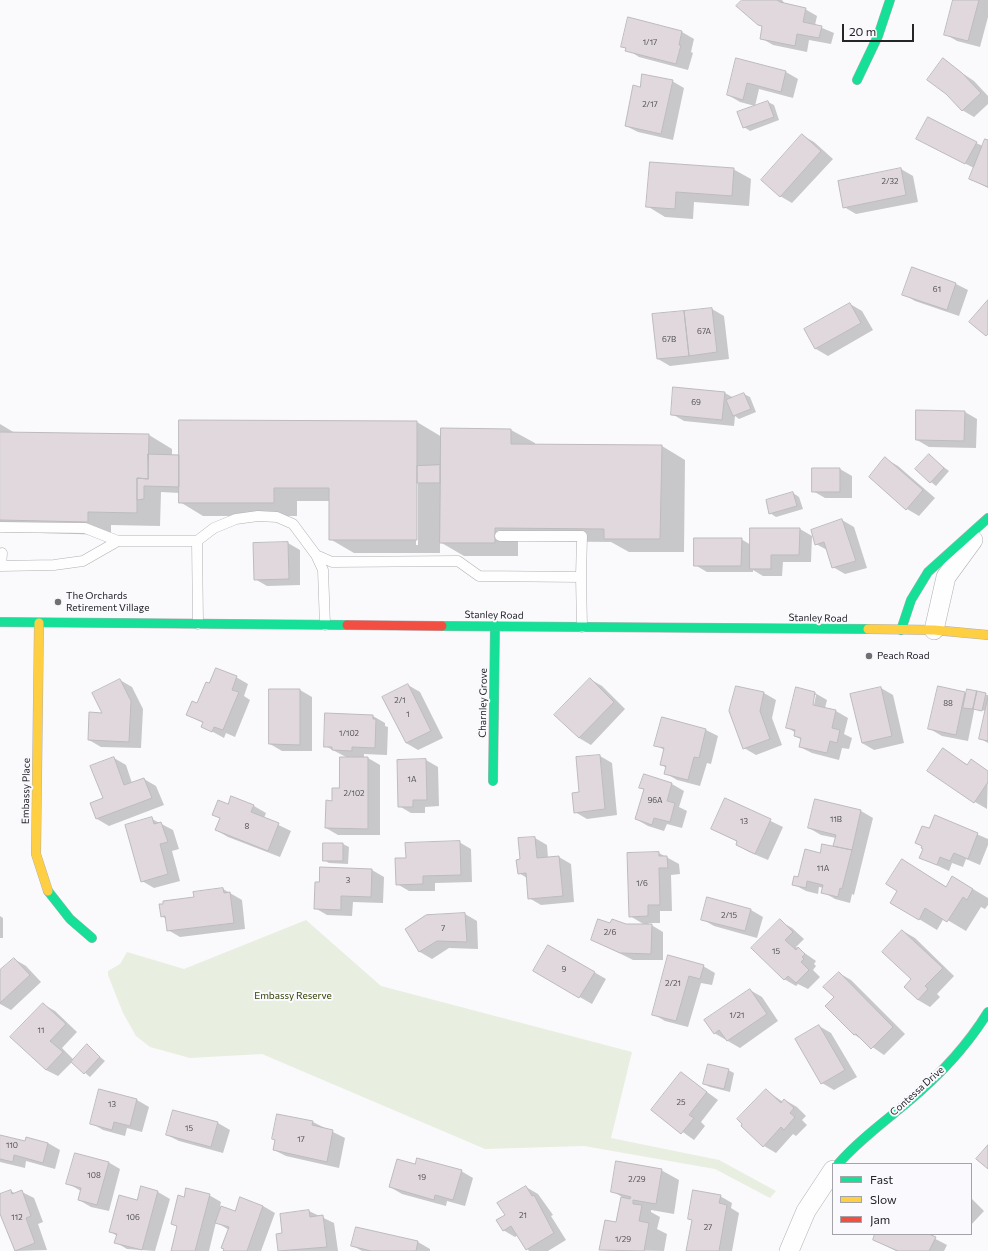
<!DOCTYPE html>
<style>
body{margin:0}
#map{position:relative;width:988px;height:1251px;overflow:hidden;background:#fafafd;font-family:Commissioner,sans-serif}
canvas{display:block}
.legend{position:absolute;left:832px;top:1163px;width:140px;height:72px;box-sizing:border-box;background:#f9f9fe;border:1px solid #a4a4a8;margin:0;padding:5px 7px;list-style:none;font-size:12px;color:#242527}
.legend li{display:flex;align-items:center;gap:8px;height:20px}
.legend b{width:20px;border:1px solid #a4a4a8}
.scale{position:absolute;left:842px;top:24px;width:72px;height:18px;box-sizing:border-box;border:2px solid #242527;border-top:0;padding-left:5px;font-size:12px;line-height:14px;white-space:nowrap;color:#242527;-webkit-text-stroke:3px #f9f9fe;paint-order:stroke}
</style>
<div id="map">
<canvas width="988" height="1251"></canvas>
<ul class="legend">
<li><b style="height:5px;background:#16e098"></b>Fast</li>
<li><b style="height:5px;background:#ffcf43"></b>Slow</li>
<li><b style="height:5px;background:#f24e42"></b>Jam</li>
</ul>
<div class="scale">20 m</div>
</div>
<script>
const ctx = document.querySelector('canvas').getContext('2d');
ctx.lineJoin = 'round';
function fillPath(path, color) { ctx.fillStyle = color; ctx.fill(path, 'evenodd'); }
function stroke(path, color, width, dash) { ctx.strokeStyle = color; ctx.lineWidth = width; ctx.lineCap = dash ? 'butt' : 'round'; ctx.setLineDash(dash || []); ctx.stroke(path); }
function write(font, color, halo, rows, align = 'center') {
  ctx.font = font + ' Commissioner,sans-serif'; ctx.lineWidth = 4; ctx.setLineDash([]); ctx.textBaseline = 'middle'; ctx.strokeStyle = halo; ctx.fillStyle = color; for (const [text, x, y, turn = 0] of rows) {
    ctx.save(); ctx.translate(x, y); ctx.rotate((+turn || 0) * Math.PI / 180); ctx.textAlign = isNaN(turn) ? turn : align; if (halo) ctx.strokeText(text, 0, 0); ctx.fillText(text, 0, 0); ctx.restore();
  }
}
const green = new Path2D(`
 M306,920L381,986L632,1052L611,1138L719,1160L776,1191L770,1198L715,1169L584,1146L485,1149L262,1054L190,1058L150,1047L136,1036L123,1013L108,975V971L120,964L127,952L184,969Z`);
const shadow = new Path2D(`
 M745,0H782L786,5L805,9L817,16L815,25L834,33L831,44L809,40L807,52L773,45L761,38L763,27L758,25Z
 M954,0H988V17L980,47L957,41L945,34Z
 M629,18L682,32L694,39L691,52L693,53L688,70L639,57L622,46Z
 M737,59L786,72L798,79L793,98L759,89L755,106L740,102L728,95Z
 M943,60L974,81L988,96V104L974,117L962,110Z
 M672,81L684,88L673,140L638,132L626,126L640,88Z
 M768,102L774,105L779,120L750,131L744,127L739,112Z
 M802,135L814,142L833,159L792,203L780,196Z
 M988,141V188L970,179L974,168L930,146L976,143L983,146Z
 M650,163L733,169L751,179L749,206L694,202L693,219L665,217L647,206Z
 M901,169L913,176L918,202L856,214L844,207Z
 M913,269L956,284L968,290L959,316L915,301L903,294Z
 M850,304L862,311L873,330L828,356L816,349L805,330Z
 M712,309L724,316L729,359L670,366L658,359Z
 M674,388L725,393L734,398L744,394L750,397L756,412L739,419L735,416L734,426L684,421L672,414Z
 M965,412L977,419L976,448L929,447L917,440Z
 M180,421L417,422L442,437V429L511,430L535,443V445L662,446L685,460L684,552H629L611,542L518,541V556H464L440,542V553H354L330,539V501H297V516H203L180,502V493L161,492L160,526L111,525V535L0,532V424L15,433L149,435L172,449V456H180ZM416,483H418V545H416Z
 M929,456L949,471L936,486L931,482Z
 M886,459L898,466L935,498L919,516L907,509L870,477Z
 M840,469L852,476V498H825L813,491Z
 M793,493L799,497L803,509L776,517L770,513Z
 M842,520L854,527L867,568L845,574L833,567L827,550L816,544Z
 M800,529L812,536L811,562H783L782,576H763L753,570V572H707L695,565L741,539L751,545Z
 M288,543L300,550V585L267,586L255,579Z
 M236,677L248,684L244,696L250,700L235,737L226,733L224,738L202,726L203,723L187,715L198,704L210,685Z
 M590,679L602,686L625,709L591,745L579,738Z
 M120,680L132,687L143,709L141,748L101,747L89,740Z
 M408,685L420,692L443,738L418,750L406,743Z
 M736,687L764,693L776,700L772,718L782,745L756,755L744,748Z
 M881,688L893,695L904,743L874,750L862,743Z
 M796,689L815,693L827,700L825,708L836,711L848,718L844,734L852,738L849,749L842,748L839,760L812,753L800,747L802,740L795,736L796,733L788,728ZM814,695H816L813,710L811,709Z
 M270,690H300L312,697V751H282L270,744Z
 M964,693L988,695V743L981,739L986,713L974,711L968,741L942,736L930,729ZM974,709L987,711V713L974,711Z
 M326,714L373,716L385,723V726L388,727L387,755L364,754V758H368L380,765V835H338L326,828L333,802L340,789L348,758L325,746Z
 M706,730L718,736L711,764L707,763L700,786L677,780L665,773L666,768L661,764L664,750L656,745Z
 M943,749L968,765L971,760L988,771L987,809L975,802Z
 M600,756L612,763L617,815L587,819L575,812L580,793Z
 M114,758L126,765L132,783L144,779L156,786L164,805L109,826L97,819L91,804L104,799Z
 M426,760L438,767L439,806L425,807V813H411L399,806Z
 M672,784L684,791L679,807L687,811L682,828L667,824L664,831L648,826L636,819L645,790L641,788Z
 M231,797L254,806L266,813L264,818L291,831L280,857L228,837L216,830Z
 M725,799L783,827L768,860L749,852L737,845L738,842L712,829Z
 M816,800L861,811L873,818L854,895L852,894L850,903L835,899L823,892L824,888L819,887L818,894L806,891L793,884L820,854L834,847L836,838L821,835L809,828Z
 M935,816L988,839V845L980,865L966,859L963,867L952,863L949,871L921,858Z
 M152,819L173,830L179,849L172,851L180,881L154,888L142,881Z
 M535,838L547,845L548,858L559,857L571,864L574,902L541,905L529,898L527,878L519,873L521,860Z
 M459,842L471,849L472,882L435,883V891H409L397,884L407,859Z
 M324,844H343L349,847L348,864L329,863L324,860Z
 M659,853L679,864L680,874L671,875L672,911H660V923H648L663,932V960H633L593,940L611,924L645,925L630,916Z
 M321,868L372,870L384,877L383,903L353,902L352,916L327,915L315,908Z
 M920,871L947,887L953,877L988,898V905L985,909L981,907L966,931L944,918L937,930L891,902Z
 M223,889L242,900L245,929L180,937L168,930L166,919L162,916L195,898L194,893Z
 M751,910L763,917L757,938L714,926L702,919Z
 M465,914L477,921L478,949L449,948L432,959L420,952L407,930Z
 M0,916L3,918V938H0Z
 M780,921L792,928L804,939L796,947L816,961L814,964L816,966L813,970L820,977L808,989L798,984L796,986L784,979Z
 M903,931L915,938L954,976L937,994L940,997L930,1007L918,1000L905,987L913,979Z
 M549,946L606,979L592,1004L534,971Z
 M668,957L703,966L715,973L712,985L701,983L688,1027L665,1021L653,1014Z
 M14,959L26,966L41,982L11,1010L0,1004V972Z
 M839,973L851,980L905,1034L884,1055L855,1035L836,997Z
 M750,990L762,997L778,1021L740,1048L714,1033Z
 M43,1004L55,1011L77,1032L62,1048L74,1060L87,1046L105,1061L90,1077L72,1062L58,1076L46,1070Z
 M819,1026L831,1033L857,1077L834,1090L822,1083Z
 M728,1070L734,1073L730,1092L710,1087L704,1084Z
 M681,1073L718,1100L701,1122L705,1126L694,1140L652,1110Z
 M100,1090L137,1100L149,1107L142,1132L127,1128L125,1136L103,1130L91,1123Z
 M766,1090L783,1102L785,1100L797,1107L806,1116L802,1120L807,1125L796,1136L793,1134L776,1153L764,1146Z
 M278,1115L313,1122L345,1138L339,1168L286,1156L274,1150Z
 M218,1123L230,1130L223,1153L179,1141L167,1135Z
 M0,1136L26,1142L48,1143L60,1150L55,1169L26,1161L25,1168L0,1162Z
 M108,1162L120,1169L109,1211L91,1207L79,1200L81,1191L67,1183Z
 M416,1165L461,1171L473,1178L465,1206L447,1201L446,1206L402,1194L390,1187Z
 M661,1170L679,1180L674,1214L651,1210V1212L660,1217L657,1229L667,1234L664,1251L600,1250L617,1224L622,1197L612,1191Z
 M141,1187L158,1192L170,1199L155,1251L127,1249L115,1242L117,1236L111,1232L138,1201Z
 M526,1187L538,1194L553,1215L551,1216L566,1240L548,1251H529L518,1235L515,1237L503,1230L506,1215Z
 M11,1191L16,1194L22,1192L34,1198L43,1222L38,1224L47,1250L15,1251L0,1211V1195Z
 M209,1195L221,1202L220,1207L235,1212L263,1206L275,1213L261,1251H224L229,1230L216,1222L209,1251H172L178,1227L172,1224Z
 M720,1196L732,1203L731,1208L739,1213L732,1251H687L693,1220L689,1219Z
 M971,1198L984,1211L971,1225Z
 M309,1211L334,1223L338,1251H280L277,1235L284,1233L281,1214Z
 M357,1228L418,1242L430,1249V1251H362L353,1246Z
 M877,1234H926L947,1245L944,1251H896L874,1240Z`);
const building = new Path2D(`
 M742,0H777L780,2L806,8L803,22L822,26L819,38L797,34L795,46L760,39L762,26L758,25L736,6Z
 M953,0H979L968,41L944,35Z
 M628,17L682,31L679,45H681L676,64L625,51L626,48L621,47Z
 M736,58L786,71L781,92L747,83L743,100L727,95Z
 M943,58L962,73L981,93L962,111L946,94L927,80Z
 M642,74L673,80L661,134L625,126L633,85L640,87Z
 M768,101L774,117L743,128L737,112Z
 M928,117L977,142L965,164L916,139Z
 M802,134L821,151L780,197L761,180Z
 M985,139L988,140V187L969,179Z
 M650,162L734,168L732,196L676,192L675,209L646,207Z
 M901,168L906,195L843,208L838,181Z
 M912,267L956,283L947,310L902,295Z
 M988,300V334L986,336L969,322Z
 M850,303L861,323L815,349L804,329Z
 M712,308L717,352L689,356L684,311Z
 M684,311L689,356L657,359L652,314Z
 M673,387L725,392L722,420L671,415Z
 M744,393L751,409L733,416L726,400Z
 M916,410L965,411L964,441L916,440Z
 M179,420L417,421V540H329V488H274V503H179Z
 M441,428L511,429V444L662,445L660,539H604V529L495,528V543H440Z
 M0,432L149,434L148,479L137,478V513L88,512V522L0,520Z
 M148,454L179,455V487L144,486V499L137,500V478L148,479Z
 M929,454L944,468L930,483L915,469Z
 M885,457L923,490L906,510L869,477Z
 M440,465V483H417V466Z
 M812,468H840V492H812Z
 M793,492L797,506L769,514L766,500Z
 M842,519L856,561L832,568L824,542L815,545L811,530Z
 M750,528H800L799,555H771V569H750Z
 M694,538H742L741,566H694Z
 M288,542L289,579L254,580L253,543Z
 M216,668L237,676L232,690L239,692L223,730L214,727L212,732L201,727L203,722L186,715L192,701L197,703L206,682L209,683Z
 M590,678L614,702L579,738L554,715Z
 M120,679L131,701L129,742L88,740L89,712L102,713L92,693Z
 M408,684L431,731L406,743L382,697Z
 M736,686L764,692L760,711L770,739L743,749L729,711Z
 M938,686L965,692L956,735L928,729Z
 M796,687L815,692L813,705L836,710L832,728L840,730L837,743L830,741L827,753L799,747L801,738L794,736L795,730L786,728Z
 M881,687L892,736L862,743L850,694Z
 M269,689H300V745L269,744Z
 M967,689L977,691L973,709L963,708Z
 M977,691L986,693L982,711L973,709Z
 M988,697V741L979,739Z
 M325,713L373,715V719H376L375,748L352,747V751L332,750V747H324Z
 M662,717L706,729L699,758L694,757L688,780L664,774L666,766L660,765L664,748L654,746Z
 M943,748L967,765L971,759L988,771V782L974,803L927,771Z
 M600,755L605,809L574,813L572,793L579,792L576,757Z
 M114,757L124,785L144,778L152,798L96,819L90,803L103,798L90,766Z
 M340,757H368V829L325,828L326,800L332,801V788H339Z
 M426,759L427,800H413V807H398L397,760Z
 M644,774L672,783L667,801L675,803L670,822L654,818L652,825L635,819L644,789L639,788Z
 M231,796L254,805L251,812L279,823L268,851L215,830L220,818L212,815L218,800L228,804Z
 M725,798L771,819L755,854L736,845L737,841L711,829Z
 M815,799L861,810L852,850L833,846L836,835L808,828Z
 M935,815L978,833L968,859L954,853L950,861L940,857L937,865L919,858L923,849L921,848L922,846L915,843L922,826L929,828Z
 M152,817L154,824L161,822L168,842L160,844L168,874L141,882L125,825Z
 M535,837L537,858L559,856L563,896L528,899L526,873L518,874L516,860L520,859L518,838Z
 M460,841L461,875L423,876V884L396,885L395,858H406L405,843Z
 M323,843H343V861H323Z
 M822,844L852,850L842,889L840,888L838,897L821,893L823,885L807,881L806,888L792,885L794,876L798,877L805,849L820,853Z
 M659,852V856H667L668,868H659L660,905H648V916L629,917L627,853Z
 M902,859L946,887L952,876L973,889L967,900L963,897L947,922L925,908L919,920L890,903L897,891L886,884Z
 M320,867L372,869L371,897L341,896V910L314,909L315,882H319Z
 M223,888L224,893L230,892L234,923L167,931L165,916L161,917L159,904H163V901L194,897L193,892Z
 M707,897L751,909L745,931L701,920Z
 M465,913L467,942L437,941L419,952L405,929L426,915Z
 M598,919L610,923L612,919L626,924H652L651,954L620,953L591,940Z
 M780,919L793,932L785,940L796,950L798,947L805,954L802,957L804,959L801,962L809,970L796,983L788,976L784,980L751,948Z
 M902,930L943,968L925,986L928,989L918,1000L904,987L911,979L882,952Z
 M548,945L595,972L579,998L533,971Z
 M668,955L704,965L700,979L689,976L676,1021L652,1015Z
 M14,958L30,975L0,1003V970Z
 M839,972L893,1027L871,1049L856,1034L854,1035L825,1006L834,997L823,987Z
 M750,989L767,1014L727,1041L719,1030L714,1034L704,1020Z
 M43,1003L66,1024L50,1041L63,1052L46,1070L10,1037Z
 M819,1025L845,1070L821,1084L795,1039Z
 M87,1044L100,1057L84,1074L71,1062Z
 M708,1064L729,1069L724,1089L703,1084Z
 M681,1072L707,1092L689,1115L694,1118L681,1134L651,1110Z
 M99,1089L137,1099L130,1126L114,1122L112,1130L90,1124Z
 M766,1089L781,1103L784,1099L794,1108L790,1113L795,1117L784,1130L781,1127L763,1147L741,1126L742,1124L737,1119Z
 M173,1110L218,1122L211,1147L166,1135Z
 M277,1114L313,1121L312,1125L333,1130L327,1162L273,1150L275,1140L272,1139Z
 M0,1135L25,1141L26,1137L48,1143L43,1163L14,1155L13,1162L0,1159Z
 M988,1145V1169L976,1159Z
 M75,1153L109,1162L97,1205L78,1200L81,1188L66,1184Z
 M417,1158L462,1170L453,1200L435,1195L434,1200L389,1187L397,1159L415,1164Z
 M616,1161L662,1169L656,1204L633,1200V1204L642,1205L639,1221L649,1223L644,1251L599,1250L605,1220L616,1222L621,1197L630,1199L631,1197L611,1192Z
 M141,1186L158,1191L142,1250L114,1243L117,1234L109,1232L119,1195L137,1200Z
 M526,1186L532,1196L534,1195L554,1233L526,1250L511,1226L503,1231L496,1220L505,1215L497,1203Z
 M186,1188L210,1194L195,1251H171L177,1226L171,1224L178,1195L184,1197Z
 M11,1190L12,1194L22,1190L31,1216L26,1218L35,1243L15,1251L0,1214V1194Z
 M693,1190L721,1195L719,1203L727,1205L719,1251H686L692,1220L688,1219Z
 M240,1197L263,1206L247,1251H223L224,1249L221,1248L229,1227L215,1223L221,1206L235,1211Z
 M309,1210L310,1217L323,1215L327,1247L278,1251L276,1234L282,1233L280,1214Z
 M356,1227L418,1241L416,1251H371L351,1246Z
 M875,1234H929L936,1237L929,1251H898L873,1240Z`);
const lane = new Path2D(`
 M0,527L85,528L118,541H197L214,528L236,519L258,516L277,517L293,524L316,555L332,562L458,561L479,576L581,577L582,627
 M500,536H582L581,577
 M197,541L198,624
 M2,553L1,566L54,565L83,561L118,541
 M316,555L323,570L325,625`);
const street = new Path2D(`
 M934,630L946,577L973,540
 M789,1251L806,1211L833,1170`);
const fast = new Path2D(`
 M857,80L878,36L890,0
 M0,622L347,625
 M442,626L868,629
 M901,630L911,600L928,572L988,518
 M493,781L495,625
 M48,891L70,919L92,938
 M838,1164C859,1140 884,1122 909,1101C940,1075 967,1046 988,1012`);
const slow = new Path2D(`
 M39,623L36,854L48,891
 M868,629L934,630L988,635`);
const jam = new Path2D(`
 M347,625L442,626`);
const markers = [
 [58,602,4,"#6f7072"],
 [869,656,4,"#6f7072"]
];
const numberNames = [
 ["1/17",650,42],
 ["2/17",650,104],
 ["2/32",890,181],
 ["61",937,289],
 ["67A",704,331],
 ["67B",669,339],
 ["69",696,402],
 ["2/1",400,700],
 ["88",948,703],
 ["1",408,714],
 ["1/102",349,733],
 ["1A",412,779],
 ["2/102",354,793],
 ["96A",655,800],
 ["11B",836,819],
 ["13",744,821],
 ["8",247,826],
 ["11A",823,868],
 ["3",348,880],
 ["1/6",642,883],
 ["2/15",729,915],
 ["7",443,928],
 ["2/6",610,932],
 ["15",776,951],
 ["9",564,969],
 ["2/21",673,983],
 ["1/21",737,1015],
 ["11",41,1030],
 ["25",681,1102],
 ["13",112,1104],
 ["15",189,1128],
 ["17",301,1139],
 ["110",12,1145],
 ["108",94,1175],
 ["19",422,1177],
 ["2/29",637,1179],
 ["21",523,1215],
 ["112",17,1217],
 ["106",133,1217],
 ["27",708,1227],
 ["1/29",623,1239]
];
const poiNames = [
 ["The Orchards",66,596],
 ["Retirement Village",66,608],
 ["Peach Road",877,656]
];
const streetNames = [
 ["Stanley Road",494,615,1],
 ["Stanley Road",818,618,1],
 ["Charnley Grove",483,703,-89],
 ["Embassy Place",26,791,-89],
 ["Contessa Drive",917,1091,-42]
];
const parkNames = [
 ["Embassy Reserve",293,996]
];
fillPath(green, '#e8eee0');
fillPath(shadow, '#0003');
fillPath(building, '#e0d8dd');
stroke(building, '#bdbbbd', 1);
stroke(lane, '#b1b1b4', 11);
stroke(street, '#b1b1b4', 20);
stroke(fast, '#b1b1b4', 10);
stroke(slow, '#b1b1b4', 10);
stroke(jam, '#b1b1b4', 10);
stroke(lane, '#fefeff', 10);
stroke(street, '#fefeff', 19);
stroke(fast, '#16e098', 9);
stroke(slow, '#ffcf43', 9);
stroke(jam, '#f24e42', 9);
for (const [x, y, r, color] of markers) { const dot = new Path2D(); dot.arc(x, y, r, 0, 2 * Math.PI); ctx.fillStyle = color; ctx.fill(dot); stroke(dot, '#f9f9fe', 1.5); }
write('8px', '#535254', null, numberNames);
write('10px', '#242527', '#f9f9fe', poiNames, 'left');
write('10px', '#242527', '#f9f9fe', streetNames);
write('10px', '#314202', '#f9f9fe', parkNames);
</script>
